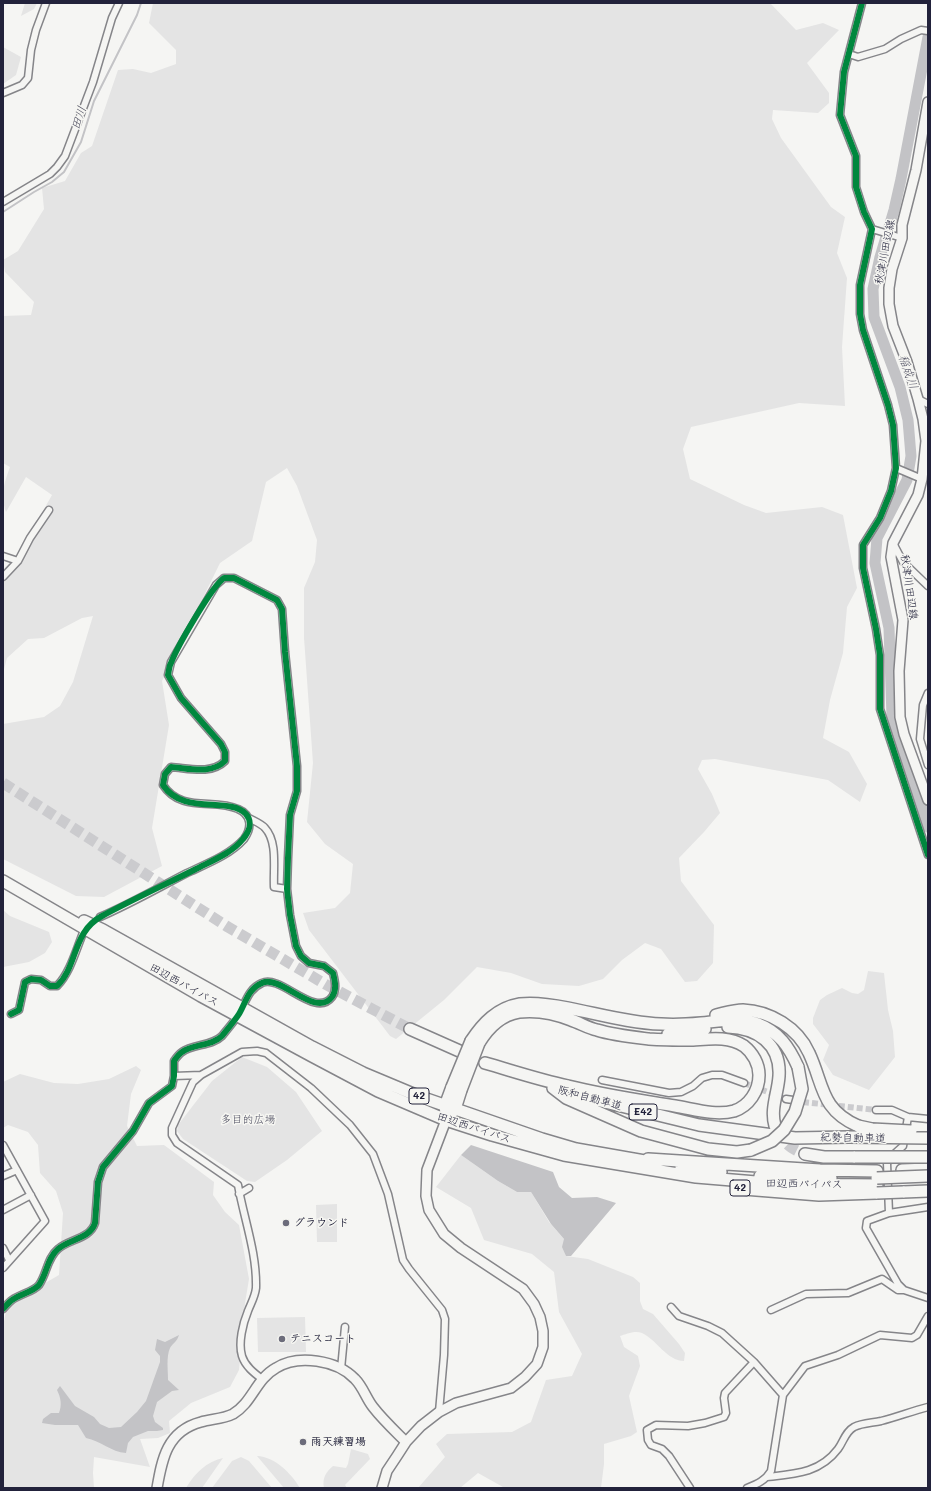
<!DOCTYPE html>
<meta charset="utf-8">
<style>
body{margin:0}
#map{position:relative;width:931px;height:1491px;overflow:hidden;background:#f5f5f3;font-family:Mali,sans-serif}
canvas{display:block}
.frame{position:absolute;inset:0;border:4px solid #22223b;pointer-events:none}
</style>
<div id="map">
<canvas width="931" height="1491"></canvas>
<div class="frame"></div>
</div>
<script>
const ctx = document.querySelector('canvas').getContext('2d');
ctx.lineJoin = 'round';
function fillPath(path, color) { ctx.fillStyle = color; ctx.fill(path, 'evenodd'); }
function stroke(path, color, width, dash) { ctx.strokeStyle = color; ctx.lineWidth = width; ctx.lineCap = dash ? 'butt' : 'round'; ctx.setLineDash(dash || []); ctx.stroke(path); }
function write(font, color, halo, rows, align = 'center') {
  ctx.font = font + ' Mali,"Klee One",sans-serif'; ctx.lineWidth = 3; ctx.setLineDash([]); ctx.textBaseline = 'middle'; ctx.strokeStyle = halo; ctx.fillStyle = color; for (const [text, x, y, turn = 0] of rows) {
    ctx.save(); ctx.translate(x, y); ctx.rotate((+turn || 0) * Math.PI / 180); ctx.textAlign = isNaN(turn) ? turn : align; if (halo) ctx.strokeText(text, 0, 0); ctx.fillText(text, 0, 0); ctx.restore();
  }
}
const green = new Path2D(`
 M25,3H37L34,9L21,16Z
 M153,3H770L796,30L823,23L839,30L807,63L829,93V103L818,113L773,110L772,119L781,138L831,207L845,217L837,253L847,278L842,347L845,406L799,403L691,427L683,449L690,479L744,505L766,513L822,507L843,515L857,588L847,607L843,653L830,700L823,738L849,752L867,784L860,802L828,780L715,759L702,760L698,769L712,794L720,813L704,832L679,858L681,881L714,925L713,963L697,981L685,982L661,949L645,943L622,960L603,979L579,986L542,984L511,973L477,967L444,1000L396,1039L390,1036L309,930L303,913L335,908L350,893L353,864L325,844L307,822L313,763L304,638V588L315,562L317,540L297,486L287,468L266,482L252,541L220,563L162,681L169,725L152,828L162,866L104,897L76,896L3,859V724L44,717L60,706L73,682L93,616L82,618L44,638L28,639L7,658L3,673V581L52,495L26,477L6,512C0,494 4,484 10,467L3,463V316L31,315L34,302L5,272L3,260L18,251L44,209L42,188L65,181L81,153L92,146L118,70L133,69L151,73L176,64V50L149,23Z
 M3,47L21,57L16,75L3,84Z
 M3,910L10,916L49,932L52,942L45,953L29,962L3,967Z
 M868,971L884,973L888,1010L893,1031L895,1057L869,1090L833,1075L823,1060L829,1045L813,1024V1018L820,1000L827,995L842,988L852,993L858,994L864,990Z
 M242,1057L267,1067L296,1092L322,1131L287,1160L255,1182L247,1181L183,1139L177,1131L178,1125L212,1081Z
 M136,1066L141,1070L131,1094L127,1126L137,1146L164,1145L214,1182L213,1195L225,1212L239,1225L249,1279L245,1303L239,1370L230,1387L191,1403L169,1421L170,1433L158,1438L140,1439L150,1467L94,1457L93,1473L94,1488H3V1327L7,1305L59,1275L63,1213L56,1191L40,1173L38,1145L28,1132L8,1125L3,1128V1082L20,1074L54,1083L78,1084L109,1079Z
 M461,1155L498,1181L517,1192H531L549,1222L564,1239L566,1256L588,1259L633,1277L640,1283V1301L643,1309L653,1314L679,1344L685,1353L684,1361C667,1361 657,1340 642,1333C635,1330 626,1334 620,1336L624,1347L638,1356L640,1366L629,1396L637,1432L631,1436L604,1444V1464L601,1488H516L503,1487L478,1473L460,1488H418L445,1457L436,1444L447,1434L512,1432L531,1422L546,1380L572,1376L582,1354L559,1312L554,1272L532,1254L484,1240L471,1208L436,1187Z
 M337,1204V1242H317L316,1205Z
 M305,1317L306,1352H258L257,1318Z
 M351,1449L368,1454L370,1459L345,1485L347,1488H324C322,1478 326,1472 333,1466L346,1468L348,1464Z
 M257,1456C275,1457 291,1473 300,1488H284Z
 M241,1457L249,1461L272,1488H212L232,1461Z
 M223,1458L202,1488H186C195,1473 206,1462 223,1458Z`);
const water = new Path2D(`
 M471,1145L553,1172L559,1187L572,1198L597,1197L616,1203L571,1256H566L562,1247L564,1239L551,1224L531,1192H517L498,1181L461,1155Z
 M179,1335C177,1342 173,1343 170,1348C166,1357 168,1370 168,1380L179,1390L172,1391L157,1402L153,1416L155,1422L163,1428V1430L157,1431H148L133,1437L128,1443L126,1453C111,1452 101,1441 86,1438L78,1425H55L42,1423L43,1419L51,1413H59C62,1405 61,1398 57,1390L60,1386L75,1406L94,1417L100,1424L109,1428L121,1427L137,1412L146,1401L160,1362V1356L155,1350L157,1339L165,1342Z`);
const stream = new Path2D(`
 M3,212L34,192L52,182L64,172L81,142L94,101L137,15L141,3`);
const river = new Path2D(`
 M928,37L901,179L894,210L880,257L873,289L874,317L900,387L908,420L911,456L907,480L877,538L875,563L889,628L892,717L903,752L928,827`);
const streetTunnel = new Path2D(`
 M744,1083L786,1099
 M803,1102L876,1110`);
const highwayTunnel = new Path2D(`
 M3,783L228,927L325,984L410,1029
 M778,1131C785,1144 791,1149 805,1154`);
const street = new Path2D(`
 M862,3L844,72L840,115L856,156V187L864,212L872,229L860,285V314L863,330L888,405L893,425L896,468L891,491L880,518L863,545V568L876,629L880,655V709L928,855
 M849,54L858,57L885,49L901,39L921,30L928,31
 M3,93L22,85L28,78L31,50L36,30L46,3
 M3,202L50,174L57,167L65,156L93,82L112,18L119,3
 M872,229L902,238
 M918,399L928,404
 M896,468L922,479
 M893,543L903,562L928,586
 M3,556L18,561
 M3,577L18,561L30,538L49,510
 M928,693L923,705L920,739L928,765
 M249,818C254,821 262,824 265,828C278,842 273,869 274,887L287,889
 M11,1014L19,1010L25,982L31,979L41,980L50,986H57C70,973 76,950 83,933
 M174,1076L201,1075
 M602,1080L669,1093L681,1092L693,1086L702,1078L712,1075H722L744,1083
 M786,1099L800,1101
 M876,1110H892L908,1117L928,1119
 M3,1145L45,1221L3,1268
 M3,1176L17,1170
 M239,1194L249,1188
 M928,1207L889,1213L867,1221L866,1228L898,1284L904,1290L928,1298
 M3,1210L31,1195
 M889,1213L887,1163L893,1155L903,1146L908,1117
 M3,1248L9,1260
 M671,1307L679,1316L708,1326L722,1333L754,1362L783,1395
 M3,1309C6,1306 9,1302 12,1300C20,1294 33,1292 39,1285C47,1274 47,1258 58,1249C69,1239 90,1239 95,1223L98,1182L103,1167L133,1131L149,1103L172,1086L174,1076V1061C176,1058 179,1054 182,1052C193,1044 212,1046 222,1036C226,1031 236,1019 239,1014C246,1002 248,989 262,983C281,974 315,1019 332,997C337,990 335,981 333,973L324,966L309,963L301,956L296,946L290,915L287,889L288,858L290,815L297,791V766L285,652L282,609L277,600L234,578H224L216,585L171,662L168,675L181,698L221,744L225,752V761C211,775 188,768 171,767L165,774L163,785C181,813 214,798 238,809C252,815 252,828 244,839C230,855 206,864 187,873C158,888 130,904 100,917
 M771,1310L806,1294L848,1293L882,1279L898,1290H904
 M341,1369L345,1327
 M262,1379C254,1373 245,1366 242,1356C238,1343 243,1323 248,1311C251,1303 255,1297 256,1288C257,1253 244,1219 238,1185L177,1143L172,1135V1128L193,1082L201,1075L242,1052L257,1051L266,1053L311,1088L350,1125L373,1154L388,1194L403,1260L409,1269L442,1310L445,1319L444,1355L439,1412
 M767,1477C795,1474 820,1473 838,1449C844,1441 845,1432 854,1427C862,1423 872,1423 881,1421C897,1417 912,1411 928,1407
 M690,1488L669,1456L662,1449L651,1445L648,1440L647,1430L656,1425L688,1426L705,1423L724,1417L726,1413L724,1398L725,1393L754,1362
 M747,1488C757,1484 765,1481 771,1471L783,1395L805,1366L838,1355L880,1335L912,1338L917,1335L928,1316`);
const secondary = new Path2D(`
 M928,102L916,170L902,225V238L892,269L889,288V304L893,326L907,362L918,399L923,419L926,441L922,479L918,495L893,543L891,557L903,620L899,671L900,717L904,734L928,800
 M157,1488C162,1459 167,1431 201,1422C211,1419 223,1419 233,1414C252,1403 256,1379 276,1368C298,1354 337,1360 355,1379C363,1387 366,1398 373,1407C383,1420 395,1431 406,1442
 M382,1488L387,1471L397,1456L406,1442L421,1426L439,1412L456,1403L511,1388L525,1377L537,1364L543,1347V1331L540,1317L534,1304L523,1289L461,1248L444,1234L429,1210L426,1196L427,1170L446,1120`);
const highway = new Path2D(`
 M3,881L201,996L312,1056L378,1091L446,1120L492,1135L564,1155L696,1177L780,1184L877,1185
 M84,921L103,930L312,1047L363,1073L418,1096L542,1139L576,1149L656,1163
 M716,1015C725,1013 734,1010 743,1010C770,1011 798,1028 809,1053C824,1085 820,1109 858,1126
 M728,1027C757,1028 781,1044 779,1076C778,1093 770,1109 775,1126
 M410,1029L473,1057
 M668,1034L705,1029
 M471,1041C483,1023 497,1008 520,1004C536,1002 553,1005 568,1008C599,1014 630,1023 661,1024C673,1025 690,1024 701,1023C721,1021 739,1017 758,1024C779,1032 789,1047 798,1067
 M479,1043C488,1028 501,1015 519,1012C537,1010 554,1013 571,1020C580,1023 588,1028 597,1030C613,1035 632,1037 649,1039C663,1040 678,1040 693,1040C710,1039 728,1036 744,1046C753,1053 759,1064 759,1075C759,1091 749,1106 734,1111C715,1116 694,1109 675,1106C639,1100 604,1095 568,1086C540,1080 513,1071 485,1063
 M553,1088L566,1098L641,1131L708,1149L737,1152L751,1150
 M580,1096L699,1125L795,1138L849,1137
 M446,1113L445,1106L452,1087
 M450,1115L455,1109L461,1090
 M805,1154L824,1157H855
 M648,1159L820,1170L877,1171
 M681,1167L721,1172
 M902,1170L928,1169
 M760,1176L831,1178
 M744,1189L819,1195L877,1193
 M903,1192L928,1191`);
const highwayBridge = new Path2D(`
 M452,1087L471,1041
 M461,1090L479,1043
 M858,1126L872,1129L911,1131
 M849,1137L928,1138
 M751,1150L772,1141L784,1130L795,1112L802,1089L798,1067
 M855,1157H928
 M877,1178L928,1176
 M877,1193L903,1192`);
const cycleway = new Path2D(`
 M862,3L844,72L840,115L856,156V187L864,212L872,229L860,285V314L863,330L888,405L893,425L896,468L891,491L880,518L863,545V568L876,629L880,655V709L928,855
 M3,1309C6,1306 9,1302 12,1300C20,1294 33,1292 39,1285C47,1274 47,1258 58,1249C69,1239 90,1239 95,1223L98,1182L103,1167L133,1131L149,1103L172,1086L174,1076V1061C176,1058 179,1054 182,1052C193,1044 212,1046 222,1036C226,1031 236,1019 239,1014C246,1002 248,989 262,983C281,974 315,1019 332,997C337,990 335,981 333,973L324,966L309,963L301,956L296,946L290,915L287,889L288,858L290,815L297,791V766L285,652L282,609L277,600L234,578H224C212,586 177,647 171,663C169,666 169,671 168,675L181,698L221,744L225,752V761C211,775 188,768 171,767L165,774L163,785C183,816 229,796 246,814C253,822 249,832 243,839C231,854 211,861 194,870C164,885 132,900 102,916C72,932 78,966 57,986H50L41,980L31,979L25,982L19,1010L11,1014`);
const markers = [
 [286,1223,4,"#6c6c7b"],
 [282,1339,4,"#6c6c7b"],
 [303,1442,4,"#6c6c7b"]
];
const shields = [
 [419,1096,20],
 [643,1112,28],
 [740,1188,20]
];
const shieldNames = [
 ["42",419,1096],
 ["E42",643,1112],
 ["42",740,1188]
];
const streetNames = [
 ["秋津川田辺線",885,252,-79],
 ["秋津川田辺線",909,587,82],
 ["田辺西バイパス",184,985,29],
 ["阪和自動車道",590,1098,15],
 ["田辺西バイパス",474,1128,18],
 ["紀勢自動車道",853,1138,1],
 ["田辺西バイパス",804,1184,1]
];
const parkNames = [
 ["多目的広場",248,1120]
];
const poiNames = [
 ["グラウンド",294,1223],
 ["テニスコート",290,1339],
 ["雨天練習場",311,1442]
];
const waterNames = [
 ["田川",79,118,-72],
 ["稲成川",908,372,71]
];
fillPath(green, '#e4e4e4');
fillPath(water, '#c3c3c6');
stroke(stream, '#c3c3c6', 2);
stroke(river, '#c3c3c6', 11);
stroke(streetTunnel, '#cbcbce', 6, [6, 3]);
stroke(highwayTunnel, '#cbcbce', 11, [11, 5.5]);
stroke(street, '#858589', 9);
stroke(secondary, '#858589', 12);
stroke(highway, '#858589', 14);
stroke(street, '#f5f5f3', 6);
stroke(secondary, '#f5f5f3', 9);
stroke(highway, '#f5f5f3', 11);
stroke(highwayBridge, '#858589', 14, []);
stroke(highwayBridge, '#f5f5f3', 11);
stroke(cycleway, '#00873e', 6);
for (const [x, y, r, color] of markers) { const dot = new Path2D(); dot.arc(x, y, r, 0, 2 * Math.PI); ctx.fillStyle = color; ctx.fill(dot); stroke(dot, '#f6f6f2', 1.5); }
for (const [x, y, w] of shields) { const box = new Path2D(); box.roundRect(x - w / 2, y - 8, w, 16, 3); ctx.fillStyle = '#f6f6f2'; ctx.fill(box); stroke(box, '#22223b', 1); }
write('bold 10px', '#22223b', null, shieldNames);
write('11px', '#22223b', '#f6f6f2', streetNames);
write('11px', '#4f4f62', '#f6f6f2', parkNames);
write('bold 11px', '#22223b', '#f6f6f2', poiNames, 'left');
write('italic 12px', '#535365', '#f6f6f2', waterNames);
</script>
